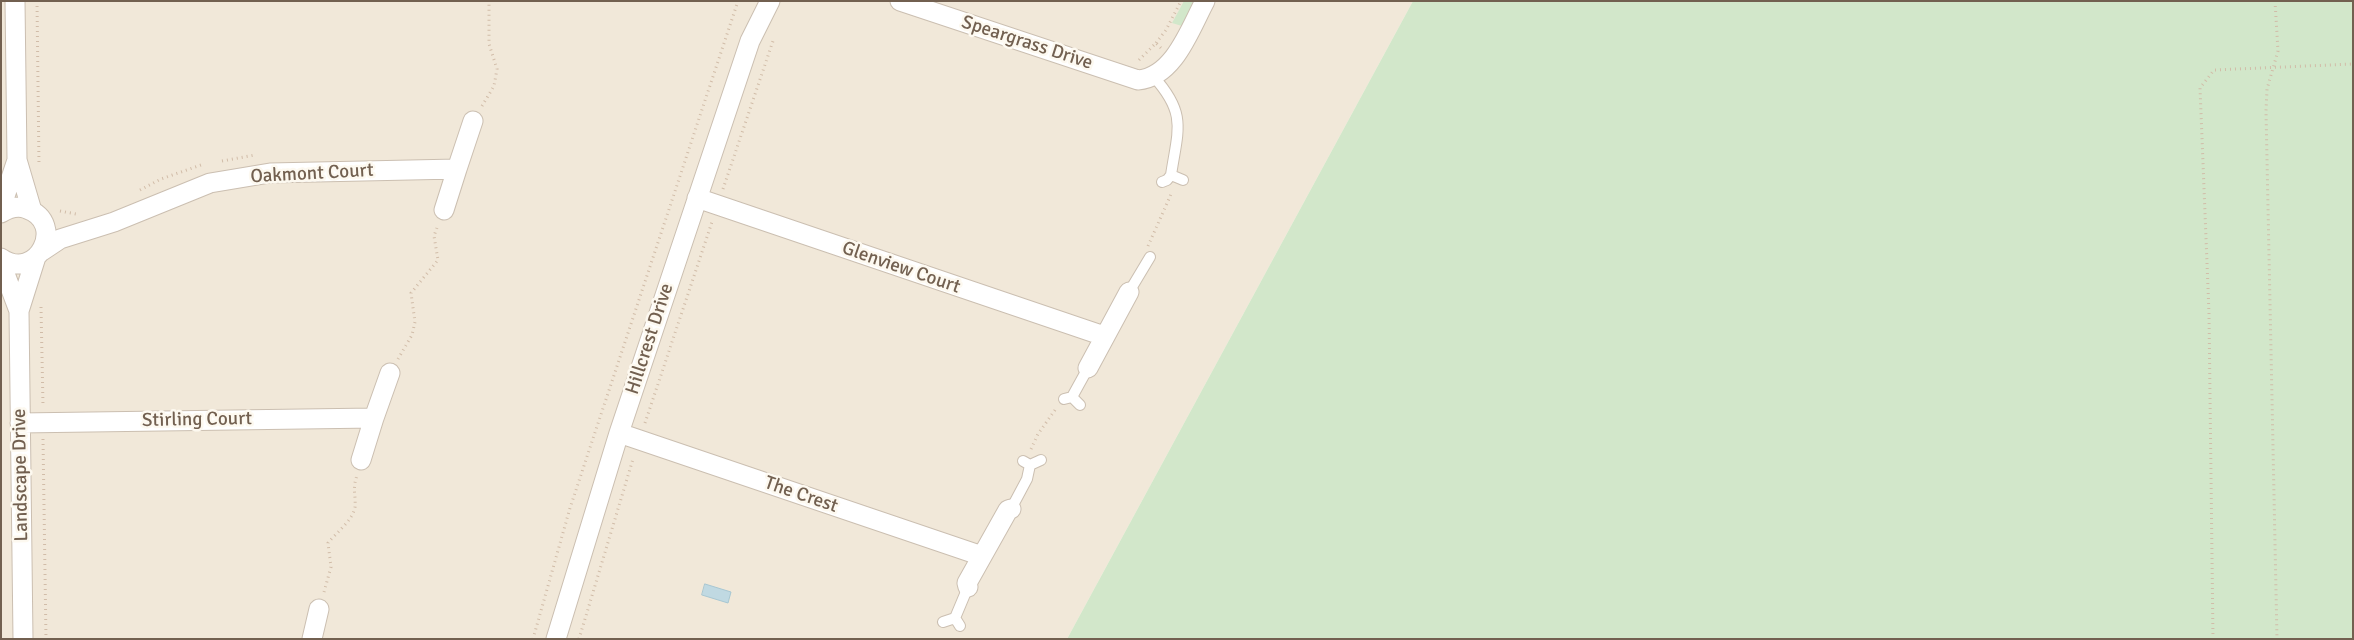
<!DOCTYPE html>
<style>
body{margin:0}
#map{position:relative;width:2354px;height:640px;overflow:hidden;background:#faf6ea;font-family:Signika,sans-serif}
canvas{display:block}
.frame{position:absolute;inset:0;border:2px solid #726050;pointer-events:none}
</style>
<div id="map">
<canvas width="2354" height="640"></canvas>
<div class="frame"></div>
</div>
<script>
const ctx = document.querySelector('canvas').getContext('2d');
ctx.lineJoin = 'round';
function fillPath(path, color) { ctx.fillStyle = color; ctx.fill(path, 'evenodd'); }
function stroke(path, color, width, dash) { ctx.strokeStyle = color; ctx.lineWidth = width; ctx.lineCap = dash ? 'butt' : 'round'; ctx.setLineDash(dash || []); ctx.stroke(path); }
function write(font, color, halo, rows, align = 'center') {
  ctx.font = font + ' Signika,sans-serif'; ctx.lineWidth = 5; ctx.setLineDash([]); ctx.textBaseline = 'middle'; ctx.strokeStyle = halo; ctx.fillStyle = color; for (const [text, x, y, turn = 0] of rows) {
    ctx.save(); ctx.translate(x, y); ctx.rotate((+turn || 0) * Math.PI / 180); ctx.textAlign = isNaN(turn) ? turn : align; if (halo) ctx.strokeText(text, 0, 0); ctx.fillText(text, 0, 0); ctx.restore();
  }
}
const residential = new Path2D(`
 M1,1H1413L1067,639H1Z`);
const green = new Path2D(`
 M1184,1H1196L1182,26L1172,23Z
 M1413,1H2353V639H1067Z`);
const water = new Path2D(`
 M705,584L731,592L728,603L702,595Z`);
const path = new Path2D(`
 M37,1L39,166
 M2275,1L2278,51L2267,89L2266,111L2277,639
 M1156,43L1166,30L1181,1
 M1139,60L1156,43L1161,48
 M482,106L494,86L497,69L489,44V1
 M222,161L255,155
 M723,189L774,38
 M140,190L161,179L201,165
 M60,211L76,214
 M1148,246L1172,192
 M41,307L43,406
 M398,359L412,335L415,322L411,293L438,260L434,236L438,225
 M645,423L712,222
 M43,439L46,639
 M1031,449L1038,434L1055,410
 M324,592L331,567L328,543C336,533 353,520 355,507C356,493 352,491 357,475
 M533,639L570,508L738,1
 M579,639L633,459
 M2213,639L2209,313L2200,88L2214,70L2353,64`);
const lane = new Path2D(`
 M1154,77C1187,114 1178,129 1171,175L1167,180L1162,182
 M1171,175L1183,180
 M1129,292L1150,257
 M1072,397L1088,368
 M1064,399L1072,397L1080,405
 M1023,461L1030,465L1041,460
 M1011,509L1027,479L1030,465
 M955,618L968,587
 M943,622L955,618L960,626`);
const street = new Path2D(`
 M15,1L17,160L32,211
 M900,1L1138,80C1174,77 1190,29 1205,1
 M697,198L1104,336
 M1,208L17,160
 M444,210L457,169
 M1,213C9,208 18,205 27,209C67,223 37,283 1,258
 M42,251L60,239L114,222L210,183L270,173L457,169L473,121
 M1,263L19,311
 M1088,368L1129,292
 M20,423L374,418L390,373
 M619,433L982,556
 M361,460L374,418
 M968,587L967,583L1008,510L1011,509
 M23,639L19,311L36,257
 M312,639L319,609
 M556,639L619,433L750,41L770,1`);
const streetNames = [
 ["Speargrass Drive",1027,43,18],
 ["Oakmont Court",312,174,-3],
 ["Glenview Court",901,268,19],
 ["Hillcrest Drive",650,339,-72],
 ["Stirling Court",197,420,-1],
 ["Landscape Drive",21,475,-91],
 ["The Crest",801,495,19]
];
fillPath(residential, '#f1e8d9');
fillPath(green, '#d2e7ca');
fillPath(water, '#c0d9e2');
stroke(water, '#a8c7d2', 1);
stroke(lane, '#cbbfb1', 12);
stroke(street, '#cbbfb1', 21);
stroke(path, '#d1bca8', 3, [1, 4]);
stroke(lane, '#fff', 10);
stroke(street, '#fff', 19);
write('19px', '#726050', '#fdf9f0', streetNames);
</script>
